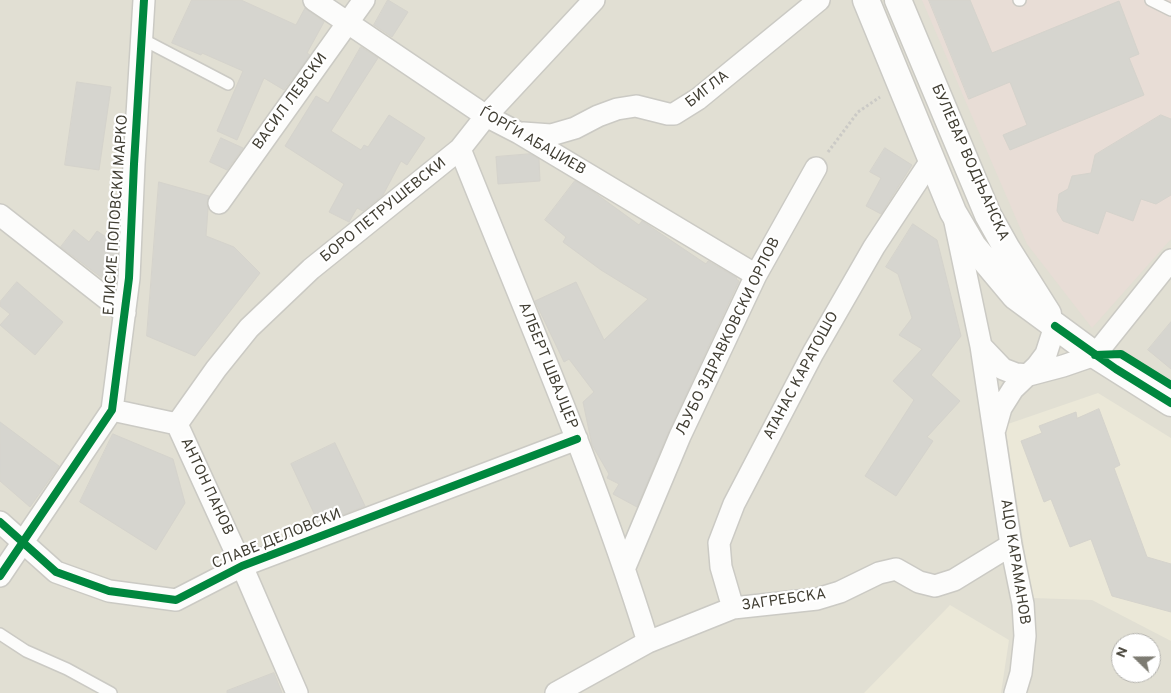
<!DOCTYPE html>
<meta charset="utf-8">
<style>
body{margin:0}
#map{position:relative;width:1171px;height:693px;overflow:hidden;background:#edece6;font-family:Overpass,sans-serif}
canvas{display:block}
.north{position:absolute;left:1111px;top:633px;width:50px;height:50px;box-sizing:border-box;background:#fff;border:1px solid #b3b2ad;border-radius:50%;rotate:292deg;font-size:14px;font-weight:700;line-height:20px;text-align:center;color:#413e33}
.north::after{content:'';display:block;margin:auto;width:18px;height:22px;background:#7d7b72;clip-path:polygon(50% 0,100% 100%,50% 72%,0 100%)}
</style>
<div id="map">
<canvas width="1171" height="693"></canvas>
<div class="north">N</div>
</div>
<script>
const ctx = document.querySelector('canvas').getContext('2d');
ctx.lineJoin = 'round';
function fillPath(path, color) { ctx.fillStyle = color; ctx.fill(path, 'evenodd'); }
function stroke(path, color, width, dash) { ctx.strokeStyle = color; ctx.lineWidth = width; ctx.lineCap = dash ? 'butt' : 'round'; ctx.setLineDash(dash || []); ctx.stroke(path); }
function write(font, color, halo, rows, align = 'center') {
  ctx.font = font + ' Overpass,sans-serif'; ctx.lineWidth = 4.5; ctx.setLineDash([]); ctx.textBaseline = 'middle'; ctx.strokeStyle = halo; ctx.fillStyle = color; for (const [text, x, y, turn = 0] of rows) {
    ctx.save(); ctx.translate(x, y); ctx.rotate((+turn || 0) * Math.PI / 180); ctx.textAlign = isNaN(turn) ? turn : align; if (halo) ctx.strokeText(text, 0, 0); ctx.fillText(text, 0, 0); ctx.restore();
  }
}
const residential = new Path2D(`
 M0,0H1171V693H0ZM1121,643H1151V673H1121Z`);
const education = new Path2D(`
 M1098,393L1171,438V641L1092,600L1032,598L1005,425Z
 M950,605L1009,640L1001,693H864Z`);
const medical = new Path2D(`
 M922,0H1171V239L1092,328L1027,244Z`);
const building = new Path2D(`
 M192,0H241L296,25L305,8L324,22L307,53L310,55L284,90L264,78L237,140L217,131L243,71L202,53L201,55L172,43Z
 M388,0L408,12L392,37L374,25Z
 M929,0H970L992,53L1119,1L1139,54L1129,58L1144,95L1010,150L1003,135L1027,125L1010,82L969,99Z
 M361,47L378,58L331,131L361,150L364,145L368,147L389,115L425,138L407,165L401,161L383,195L363,211L357,208L349,222L329,212L344,184L285,146L316,96L328,103Z
 M77,82L111,87L99,170L65,165Z
 M1161,115L1171,119V195L1156,204L1141,199L1133,221L1106,211L1098,234L1063,221L1057,211L1059,194L1068,189L1072,176L1091,173L1095,155Z
 M221,138L243,148L227,170L210,162Z
 M885,148L912,165L881,214L866,206L881,178L870,172Z
 M530,154L539,159L540,181L498,184L496,157Z
 M575,181L595,193L639,225L642,221L706,264L708,261L737,278L736,279L739,281L669,431L637,507L613,494L619,484L607,478L609,474L592,445L583,402L594,392L569,359L564,362L535,301L576,282L604,340L648,299L601,270L563,242L566,237L545,220Z
 M159,182L209,196L207,202L208,209L206,236L234,247L260,273L195,356L147,336Z
 M913,224L937,240L961,336L931,375L960,401L927,437L933,441L896,496L865,476L914,400L893,381L922,349L899,335L912,318L898,274L886,267Z
 M74,230L89,242L97,231L118,245L117,256L102,278L61,247Z
 M17,282L63,322L35,355L0,325L10,314L0,306V302Z
 M1171,322V369L1148,350Z
 M1099,409L1120,465L1114,468L1147,557L1171,564V612L1112,596L1091,539L1070,547L1051,499L1044,502L1021,441L1042,433L1039,426L1076,412L1077,418Z
 M0,422L59,466L30,507L0,481Z
 M113,434L173,459L185,503L156,550L80,502Z
 M335,443L365,506L319,524L291,464Z
 M274,673L282,693H227V691Z`);
const path = new Path2D(`
 M828,152L858,112L880,97`);
const service = new Path2D(`
 M1019,0H1020
 M1151,0L1171,10
 M142,39L228,84
 M0,634L26,651L67,669L111,693`);
const minor = new Path2D(`
 M314,0L486,116L519,133L756,275
 M523,133L551,135L575,128L598,116L617,109L636,106L668,114H674L698,99L819,0
 M460,149C525,312 596,474 648,642
 M219,203L364,0
 M0,215L125,313
 M955,222L981,346L1011,545L1023,604L1025,636L1021,673L1015,693
 M981,346L1003,369L1016,374L1029,375L1063,366L1095,355L1171,260
 M112,410L177,424L242,566L297,693
 M177,424L216,369L249,328L311,269L460,149L486,116L594,0
 M995,429L1001,408L1013,389L1037,366L1046,354L1055,326
 M0,522L56,572L109,591L176,600L242,566L577,439
 M625,567L680,436L756,275L816,168
 M0,576L112,410L129,278L134,164L144,0
 M733,608L721,567L719,543L734,504L813,353L874,247L932,159
 M556,693L648,642L733,608L817,599L840,592L879,573L896,569L919,582L935,586L954,580L1011,545`);
const tertiary = new Path2D(`
 M866,0L953,212L973,246L1015,296L1095,355L1171,403
 M898,0L988,215L1007,249L1048,314`);
const cycleway = new Path2D(`
 M1055,326L1116,369L1171,403
 M1095,355L1121,354L1171,385
 M0,522L56,572L109,591L176,600L242,566L577,439
 M0,576L112,410L129,278L134,164L144,0`);
const streetNames = [
 ["БИГЛА",708,90,-38],
 ["ВАСИЛ ЛЕВСКИ",291,102,-54],
 ["ЃОРЃИ АБАЏИЕВ",532,142,30],
 ["БУЛЕВАР ВОДЊАНСКА",969,163,66],
 ["БОРО ПЕТРУШЕВСКИ",384,211,-39],
 ["ЕЛИСИЕ ПОПОВСКИ МАРКО",117,215,-86],
 ["ЉУБО ЗДРАВКОВСКИ ОРЛОВ",729,337,-64],
 ["АЛБЕРТ ШВАЈЦЕР",547,366,68],
 ["АТАНАС КАРАТОШО",802,376,-62],
 ["АНТОН ПАНОВ",206,487,65],
 ["СЛАВЕ ДЕЛОВСКИ",277,540,-22],
 ["АЦО КАРАМАНОВ",1014,562,81],
 ["ЗАГРЕБСКА",784,601,-8]
];
fillPath(residential, '#e1dfd3');
fillPath(education, '#ebe8d8');
fillPath(medical, '#e8ddd6');
fillPath(building, '#d6d5cf');
stroke(building, '#d5d3cc', 1);
stroke(service, '#cbcac4', 14);
stroke(minor, '#cbcac4', 24);
stroke(tertiary, '#cbcac4', 29);
stroke(path, '#cbcac6', 3, [2.5, 2.5]);
stroke(service, '#fcfcfb', 11);
stroke(minor, '#fcfcfb', 21);
stroke(tertiary, '#fcfcfb', 26);
stroke(cycleway, '#00873e', 8);
write('15px', '#413e33', '#fff', streetNames);
</script>
